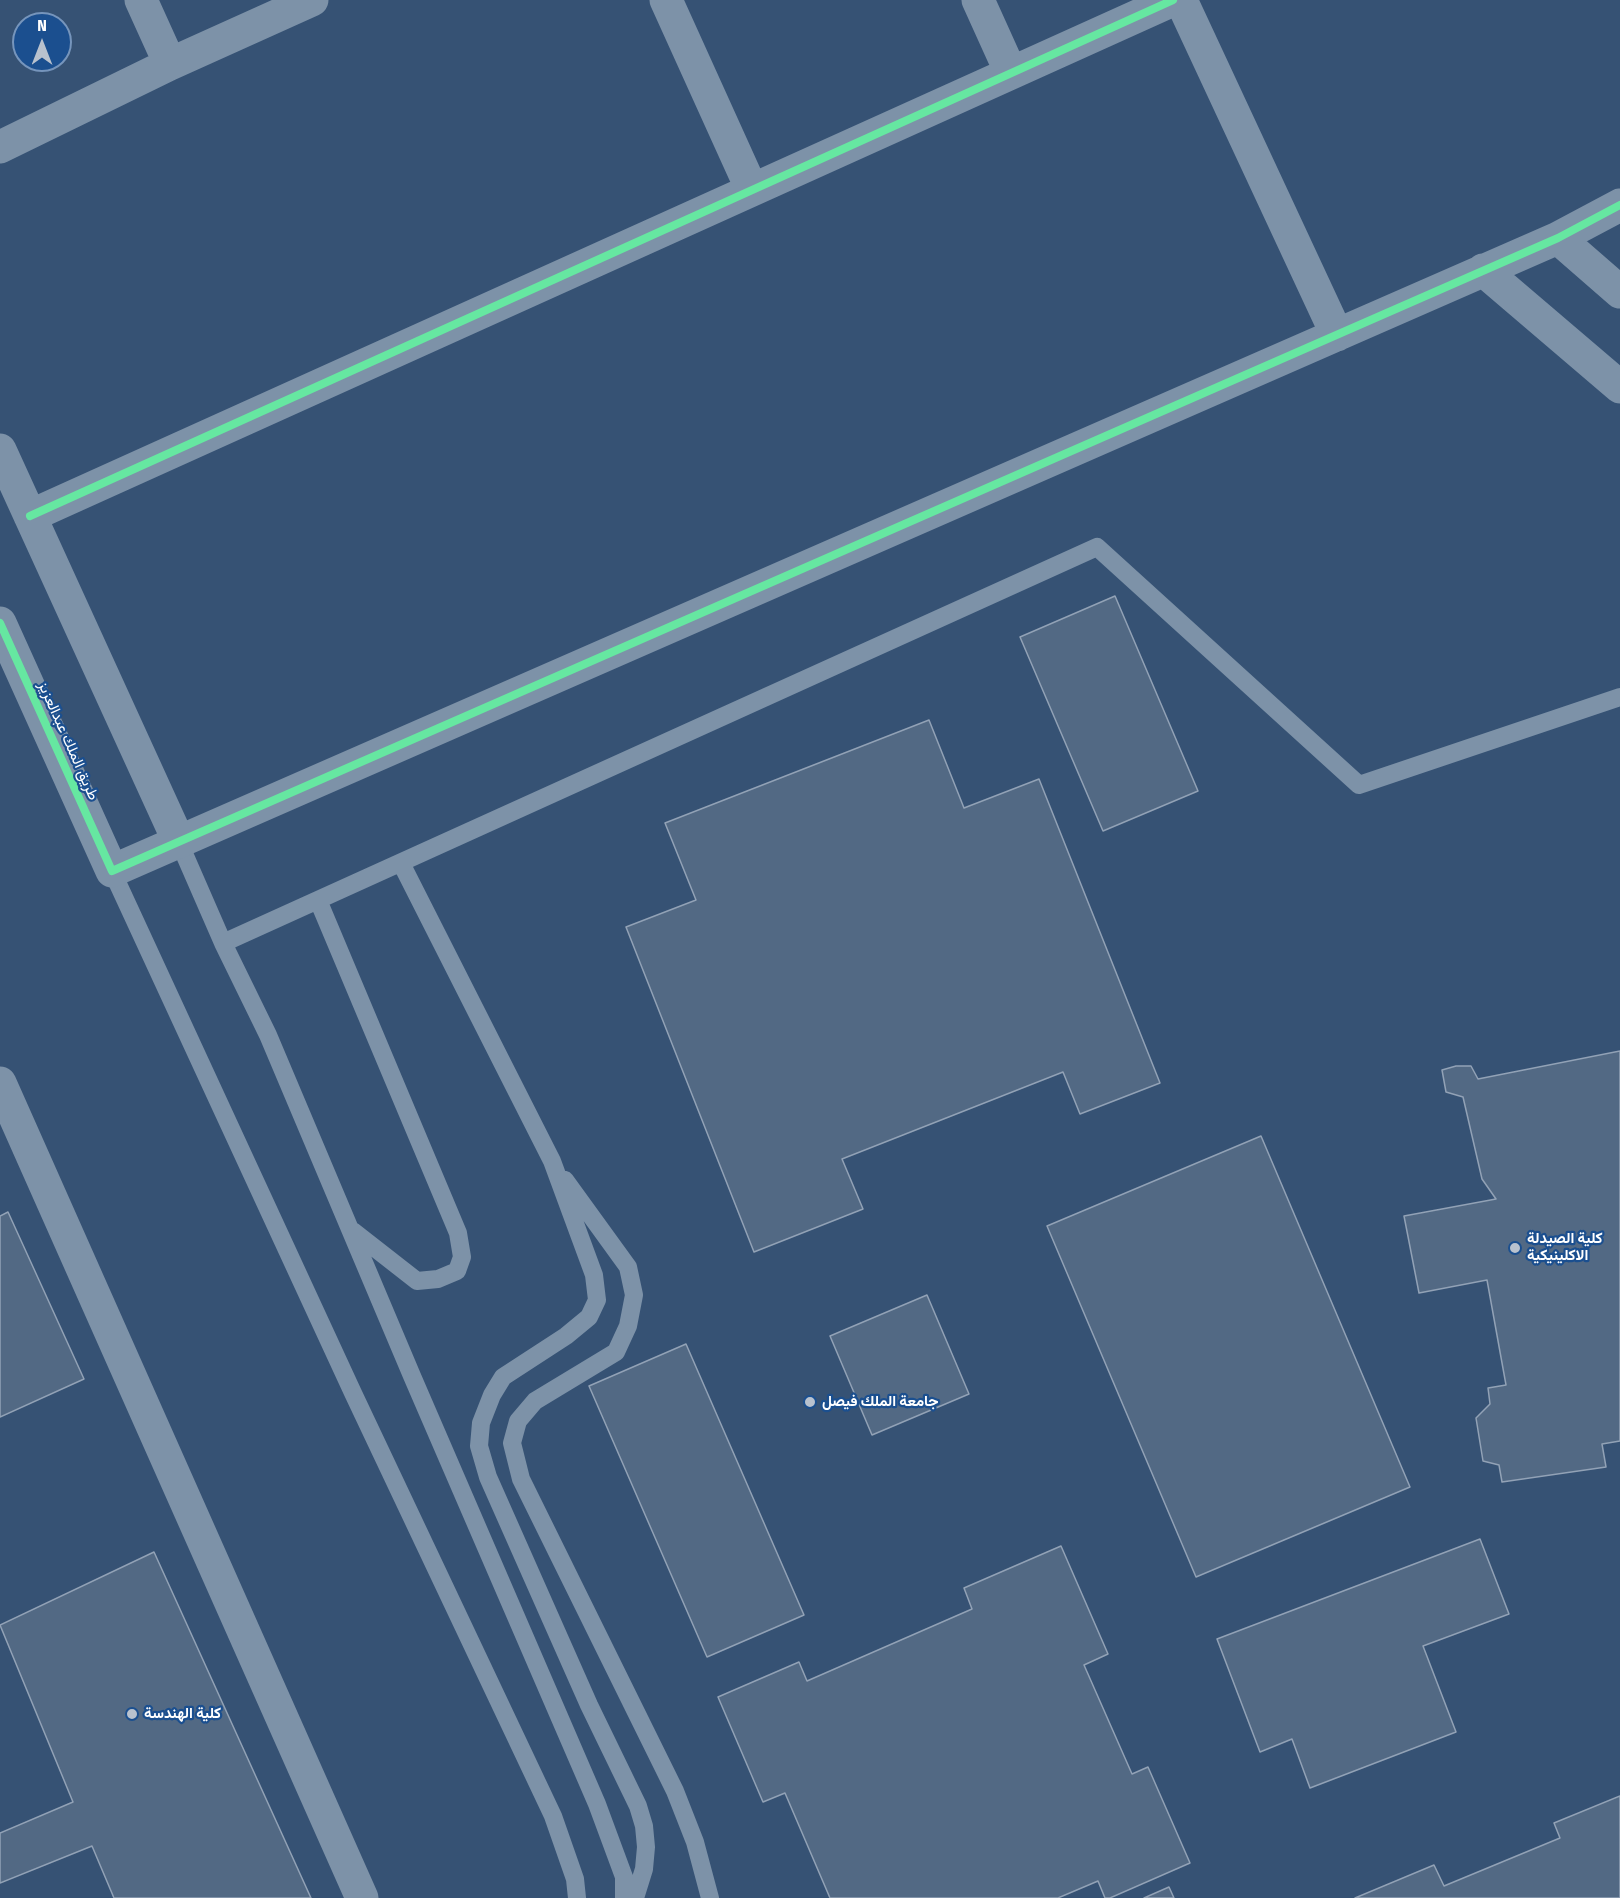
<!DOCTYPE html>
<meta charset="utf-8">
<style>
body{margin:0}
#map{position:relative;width:1620px;height:1898px;overflow:hidden;background:#365274;font-family:"Fira Sans Condensed",sans-serif}
canvas{display:block}
.north{position:absolute;left:12px;top:12px;width:60px;height:60px;box-sizing:border-box;background:#1b4f8f;border:2px solid #7695bc;border-radius:50%;rotate:0deg;font-size:16px;font-weight:700;line-height:24px;text-align:center;color:#fff}
.north::after{content:'';display:block;margin:auto;width:21px;height:27px;background:#b9c2ce;clip-path:polygon(50% 0,100% 100%,50% 72%,0 100%)}
</style>
<div id="map">
<canvas width="1620" height="1898"></canvas>
<div class="north">N</div>
</div>
<script>
const ctx = document.querySelector('canvas').getContext('2d');
ctx.lineJoin = 'round';
function fillPath(path, color) { ctx.fillStyle = color; ctx.fill(path, 'evenodd'); }
function stroke(path, color, width, dash) { ctx.strokeStyle = color; ctx.lineWidth = width; ctx.lineCap = dash ? 'butt' : 'round'; ctx.setLineDash(dash || []); ctx.stroke(path); }
function write(font, color, halo, rows, align = 'center') {
  ctx.font = font + ' "Fira Sans Condensed",Vazirmatn,sans-serif'; ctx.lineWidth = 4.5; ctx.setLineDash([]); ctx.textBaseline = 'middle'; ctx.strokeStyle = halo; ctx.fillStyle = color; for (const [text, x, y, turn = 0] of rows) {
    ctx.save(); ctx.translate(x, y); ctx.rotate((+turn || 0) * Math.PI / 180); ctx.textAlign = isNaN(turn) ? turn : align; if (halo) ctx.strokeText(text, 0, 0); ctx.fillText(text, 0, 0); ctx.restore();
  }
}
const building = new Path2D(`
 M1115,596L1198,791L1103,831L1020,637Z
 M929,720L964,808L1039,779L1160,1083L1080,1114L1063,1072L842,1159L863,1209L754,1252L626,927L696,900L665,823Z
 M1620,1051V1441L1602,1444L1606,1467L1502,1482L1499,1465L1483,1461L1476,1418L1490,1404L1488,1388L1506,1385L1487,1280L1419,1293L1404,1216L1496,1199L1482,1179L1463,1097L1446,1092L1442,1070L1456,1066H1471L1478,1079Z
 M1261,1136L1410,1487L1196,1577L1047,1226Z
 M8,1212L84,1379L0,1417V1216Z
 M927,1295L969,1394L872,1435L830,1336Z
 M686,1344L804,1615L707,1657L589,1386Z
 M1480,1539L1509,1614L1423,1646L1456,1732L1310,1788L1292,1739L1260,1752L1217,1639Z
 M1061,1546L1108,1654L1084,1665L1132,1774L1148,1767L1190,1863L1110,1898H1105L1098,1881L1058,1898H830L785,1793L763,1802L718,1697L799,1662L807,1681L972,1609L964,1588Z
 M154,1552L311,1898H114L92,1846L0,1883V1833L73,1802L0,1625Z
 M1620,1796V1898H1355L1434,1865L1444,1886L1560,1838L1554,1823Z
 M1169,1887L1174,1898H1144Z`);
const lane = new Path2D(`
 M179,842L223,943L268,1035L412,1376L597,1804L624,1877V1898
 M401,863L552,1161L594,1275L597,1300L589,1317L566,1336L503,1377L492,1395L481,1423L479,1446L488,1477L589,1705L638,1806L644,1826L646,1847L644,1869L635,1898
 M112,871L353,1393L553,1816L575,1879L577,1898
 M318,900L458,1233L462,1257L457,1271L438,1279L417,1281L353,1231
 M223,943L1097,547L1359,785L1620,697
 M565,1180L628,1267L634,1295L628,1326L616,1352L535,1401L518,1421L512,1443L521,1479L675,1791L695,1842L710,1898`);
const street = new Path2D(`
 M141,0L170,64
 M666,0L752,190
 M978,0L1011,73
 M1181,0L1337,335
 M0,147L170,64L312,0
 M1558,238L1620,292
 M1483,270L1620,387
 M0,450L179,842
 M30,516L1173,0
 M0,623L112,871L1558,238L1620,205
 M0,1083L362,1898`);
const cycleway = new Path2D(`
 M30,516L1173,0
 M0,623L112,871L1558,238L1620,205`);
const markers = [
 [1515,1248,6,"#b9c2ce"],
 [810,1402,6,"#b9c2ce"],
 [132,1714,6,"#b9c2ce"]
];
const streetNames = [
 ["طريق الملك عبدالعزيز",68,741,66]
];
const poiNames = [
 ["كلية الصيدلة",1527,1239],
 ["الاكلينيكية",1527,1256],
 ["جامعة الملك فيصل",822,1402],
 ["كلية الهندسة",144,1714]
];
fillPath(building, '#526984');
stroke(building, '#92a2b6', 1.5);
stroke(lane, '#7d92a8', 18);
stroke(street, '#7d92a8', 33);
stroke(cycleway, '#66e7a1', 8);
for (const [x, y, r, color] of markers) { const dot = new Path2D(); dot.arc(x, y, r, 0, 2 * Math.PI); ctx.fillStyle = color; ctx.fill(dot); stroke(dot, '#1b4f8f', 2); }
write('15px', '#fff', '#1b4f8f', streetNames);
write('bold 15px', '#fff', '#1b4f8f', poiNames, 'left');
</script>
